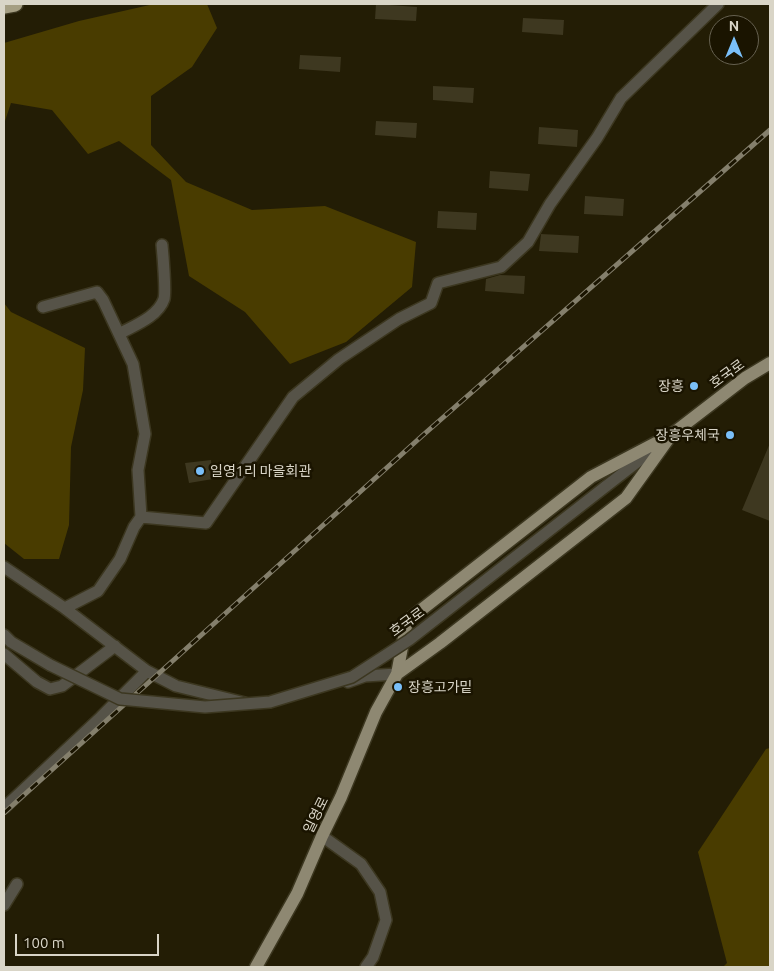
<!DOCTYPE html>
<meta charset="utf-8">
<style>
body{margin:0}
#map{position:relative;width:774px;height:971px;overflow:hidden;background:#231d05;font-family:Ubuntu,sans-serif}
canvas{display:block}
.frame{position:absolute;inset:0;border:5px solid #d9d5c7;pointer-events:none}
.north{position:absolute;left:709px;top:15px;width:50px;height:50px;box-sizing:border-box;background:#1a1400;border:1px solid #666150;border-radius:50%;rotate:0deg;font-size:14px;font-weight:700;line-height:20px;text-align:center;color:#d9d5c7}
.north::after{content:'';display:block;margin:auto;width:18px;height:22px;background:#7abff8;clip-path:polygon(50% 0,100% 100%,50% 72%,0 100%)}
.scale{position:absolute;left:15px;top:934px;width:144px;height:22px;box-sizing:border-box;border:2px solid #d9d5c7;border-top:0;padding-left:6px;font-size:15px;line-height:18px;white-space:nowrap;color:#d9d5c7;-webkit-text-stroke:4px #1a1400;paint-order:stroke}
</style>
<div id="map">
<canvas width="774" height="971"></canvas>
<div class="frame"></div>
<div class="north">N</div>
<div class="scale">100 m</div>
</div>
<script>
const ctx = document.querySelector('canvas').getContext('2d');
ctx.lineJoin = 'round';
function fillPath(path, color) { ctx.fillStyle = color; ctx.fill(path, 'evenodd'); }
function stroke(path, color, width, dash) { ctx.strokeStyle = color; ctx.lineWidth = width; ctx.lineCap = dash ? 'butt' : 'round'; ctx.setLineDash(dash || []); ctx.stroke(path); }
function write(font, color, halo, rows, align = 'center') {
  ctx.font = font + ' Ubuntu,"Noto Sans KR",sans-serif'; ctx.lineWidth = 5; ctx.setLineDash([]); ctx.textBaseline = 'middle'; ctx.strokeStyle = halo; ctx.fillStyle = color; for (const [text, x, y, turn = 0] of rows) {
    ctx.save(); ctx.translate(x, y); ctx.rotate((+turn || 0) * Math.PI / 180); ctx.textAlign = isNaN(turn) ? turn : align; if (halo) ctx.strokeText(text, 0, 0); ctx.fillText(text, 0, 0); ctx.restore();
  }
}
const green = new Path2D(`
 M154,4H207L217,28L192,67L151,96V145L186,182L252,210L325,206L416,242L412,287L346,342L290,364L245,312L189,276L171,180L119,141L88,154L52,110L11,103L4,124V43L79,21Z
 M4,303L11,312L85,348L83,390L71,447L69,525L59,559H24L4,543Z
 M770,748V967H723L727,963L698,852L766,749Z`);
const building = new Path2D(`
 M376,4L417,7L416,21L375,19Z
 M523,18L564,20L563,35L522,32Z
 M300,55L341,57L340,72L299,69Z
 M433,86L474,88L473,103L433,100Z
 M376,121L417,123L416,138L375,135Z
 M539,127L578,130L577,147L538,144Z
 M490,171L530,174L528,191L489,188Z
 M585,196L624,199L623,216L584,214Z
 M438,211L477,213L476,230L437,228Z
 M541,234L579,236L578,253L539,251Z
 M500,275L525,276L524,294L485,291L486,279Z
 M770,443V521L742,510Z
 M211,460L213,479L189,483L185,463Z`);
const minor = new Path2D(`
 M43,307L97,292L103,300L133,364L145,434L138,470L141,517L206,523L293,397L339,359L399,319L431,303L438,283L501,267L528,242L550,204L597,138L621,98L718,4
 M119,334C133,326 158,317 164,299C166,292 163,255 162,245
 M605,487L658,446
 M4,567L63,607L147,671L101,717L4,808
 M65,608L98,591L120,559L134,527L141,517
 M4,635L11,642L50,665
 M4,654L37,682L50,689L62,686L115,646
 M147,671L176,686L245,703
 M348,682L365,676L397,674
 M322,836L361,864L380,892L386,920L373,957L366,967
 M4,905L17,884`);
const major = new Path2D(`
 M397,674L440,643L626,498L669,438
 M256,967L297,894L322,836L341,797L376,712L397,674L407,621L591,477L671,435L745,378L770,363`);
const highway = new Path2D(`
 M4,6L15,4`);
const rail = new Path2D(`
 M4,813L422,436L770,130`);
const minorBridge = new Path2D(`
 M50,665L120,699L205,707L270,702L352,677L409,640L605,487`);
const markers = [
 [694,386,5,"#7abff8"],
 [730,435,5,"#7abff8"],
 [200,471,5,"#7abff8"],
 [398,687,5,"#7abff8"]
];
const streetNames = [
 ["호국로",727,374,-36],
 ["호국로",407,622,-36],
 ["일영로",316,815,-64]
];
const poiNames = [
 ["장흥",684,386],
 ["장흥우체국",720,435],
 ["일영1리 마을회관",210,471,"left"],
 ["장흥고가밑",408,687,"left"]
];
fillPath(green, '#493c00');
fillPath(building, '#3e3820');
stroke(minor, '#3c3720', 14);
stroke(major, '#3c3720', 15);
stroke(highway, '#3c3720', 18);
stroke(minor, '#565348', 11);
stroke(major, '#8e8872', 12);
stroke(highway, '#a59e82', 15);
stroke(rail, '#847f6c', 5);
stroke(rail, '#1a1400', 3, [9]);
stroke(minorBridge, '#3c3720', 14, []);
stroke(minorBridge, '#565348', 11);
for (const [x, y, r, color] of markers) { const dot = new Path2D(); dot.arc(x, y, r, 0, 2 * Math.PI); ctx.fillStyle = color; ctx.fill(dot); stroke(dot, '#1a1400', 2); }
write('14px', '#d9d5c7', '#1a1400', streetNames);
write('14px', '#d9d5c7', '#1a1400', poiNames, 'right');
</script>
